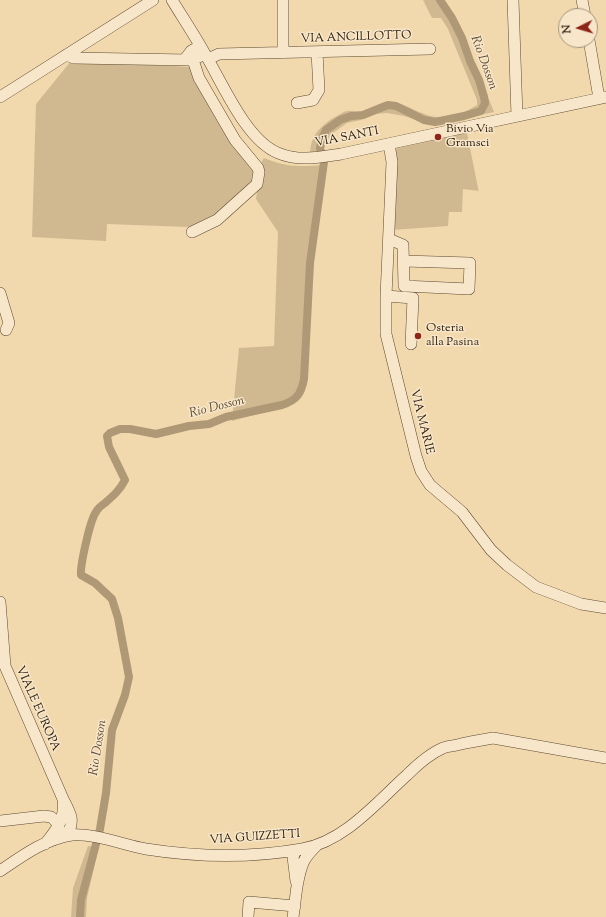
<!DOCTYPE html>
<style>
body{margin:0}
#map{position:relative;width:606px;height:917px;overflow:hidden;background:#f2d8ad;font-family:"Sorts Mill Goudy",serif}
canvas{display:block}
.north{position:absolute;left:558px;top:8px;width:40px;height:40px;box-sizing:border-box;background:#f7e6ca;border:1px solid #a5957d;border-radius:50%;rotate:265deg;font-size:11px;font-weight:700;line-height:16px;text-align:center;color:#2a1b09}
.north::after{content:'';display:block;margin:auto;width:14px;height:18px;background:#8f2418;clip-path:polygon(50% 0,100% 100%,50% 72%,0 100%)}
</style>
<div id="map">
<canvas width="606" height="917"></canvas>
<div class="north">N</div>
</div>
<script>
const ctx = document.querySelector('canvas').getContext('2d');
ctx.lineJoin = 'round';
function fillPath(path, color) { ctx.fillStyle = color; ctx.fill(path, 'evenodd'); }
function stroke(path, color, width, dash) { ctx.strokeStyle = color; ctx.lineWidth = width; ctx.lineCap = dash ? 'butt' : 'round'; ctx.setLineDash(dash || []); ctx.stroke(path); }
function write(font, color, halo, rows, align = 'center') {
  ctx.font = font + ' "Sorts Mill Goudy",serif'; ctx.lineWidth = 3; ctx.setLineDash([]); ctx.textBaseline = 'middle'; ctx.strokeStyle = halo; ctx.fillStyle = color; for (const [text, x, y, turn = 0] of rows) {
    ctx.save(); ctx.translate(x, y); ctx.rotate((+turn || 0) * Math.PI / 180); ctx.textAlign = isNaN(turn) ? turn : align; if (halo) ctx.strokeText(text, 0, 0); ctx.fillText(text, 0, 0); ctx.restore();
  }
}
const green = new Path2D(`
 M423,0H443L459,24L494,112L433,125L404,116L387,113L374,114L361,120L347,123L330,135L323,150L310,152C311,135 320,127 333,118C338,116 342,112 347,111C353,110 359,114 365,111C374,107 380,101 391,102C403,103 411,109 422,113C442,122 460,116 477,105V100L448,29L441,18H432Z
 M71,61L192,67L257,170V184L210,221L188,227L107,224L106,241L32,237L36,104Z
 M467,133L479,193V191L463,189L462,212H449L448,226L392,230L394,149Z
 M264,158C285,167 300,167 323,165L316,244L313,266L308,351L304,393L291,405L232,421L239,348L274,346L278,232L256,199L262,161Z
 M88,846L99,847L87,898L86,917H71L73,888Z`);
const canal = new Path2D(`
 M80,917L81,900L100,829L106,793L112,730L125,695L129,677L118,618L112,599L95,583L81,575C80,566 90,520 96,512C98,508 102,505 105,503C113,496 120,490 125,480L109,447L107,436L110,433L120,429H130L156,434L189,426L209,424L226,417L282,405C297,400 301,394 304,379L310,263L324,162L320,148L323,136L326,130L340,120L351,116L363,115L388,105L396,106L424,120L435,122L464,116L481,111L485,103L484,97L479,80L470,61L462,38L452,18L440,0`);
const minor = new Path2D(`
 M172,0C183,18 195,36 205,54C223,84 246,140 278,153C299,162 321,157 341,154L606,97
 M283,0V53
 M513,0L517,116
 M582,0L585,16
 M589,40L599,98
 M66,55L74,58L189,60L199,57
 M185,59L191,51L200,46
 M208,59L219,54L430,49
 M0,97L153,0
 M297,103L313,100L319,90L317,52
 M389,144L392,162L386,296V334L416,456L421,471L430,485L462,512L491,550L507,565L536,587L581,604L606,608
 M192,232L217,220L257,184L259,172L258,168L235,140L199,78L193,60
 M389,239L403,245L404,286L469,289L470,263L404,261
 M0,293L9,323L6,330
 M386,296L413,298L411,344
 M0,602L5,666L63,799
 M0,821L44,816L51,817L59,824V829
 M45,844C57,829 66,818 63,799C71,814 75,820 67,836
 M296,850L293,857L296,881
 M0,871C22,856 45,839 72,835C94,833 124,845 146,849C197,857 251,858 302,849C345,841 376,803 407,775C417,765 429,754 443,748C447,746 453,746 457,745C469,742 481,740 493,738L606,758
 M248,917L249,902L295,906
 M293,917C296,899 296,878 304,861C307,855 312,850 316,846`);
const markers = [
 [438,137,4,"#8f2418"],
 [418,336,4,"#8f2418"]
];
const streetNames = [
 ["VIA ANCILLOTTO",356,38,-2],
 ["VIA SANTI",347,138,-11],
 ["VIA MARIE",421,422,76],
 ["VIALE EUROPA",37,709,66],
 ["VIA GUIZZETTI",255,838,-4]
];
const poiNames = [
 ["Bivio Via",446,130],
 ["Gramsci",446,144],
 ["Osteria",426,329],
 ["alla Pasina",426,343]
];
const waterNames = [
 ["Rio Dosson",483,63,70],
 ["Rio Dosson",217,408,-14],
 ["Rio Dosson",99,748,-81]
];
fillPath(green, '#d0b891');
stroke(canal, '#ae9875', 8);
stroke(minor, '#5c4a32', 12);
stroke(minor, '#f7e6ca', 11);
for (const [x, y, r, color] of markers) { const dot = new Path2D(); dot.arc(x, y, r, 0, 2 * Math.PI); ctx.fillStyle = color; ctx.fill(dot); stroke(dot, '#f7e6ca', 1.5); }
write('12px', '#2a1b09', '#f7e6ca', streetNames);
write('12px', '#2a1b09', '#f7e6ca', poiNames, 'left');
write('italic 13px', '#5f4d34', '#f7e6ca', waterNames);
</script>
